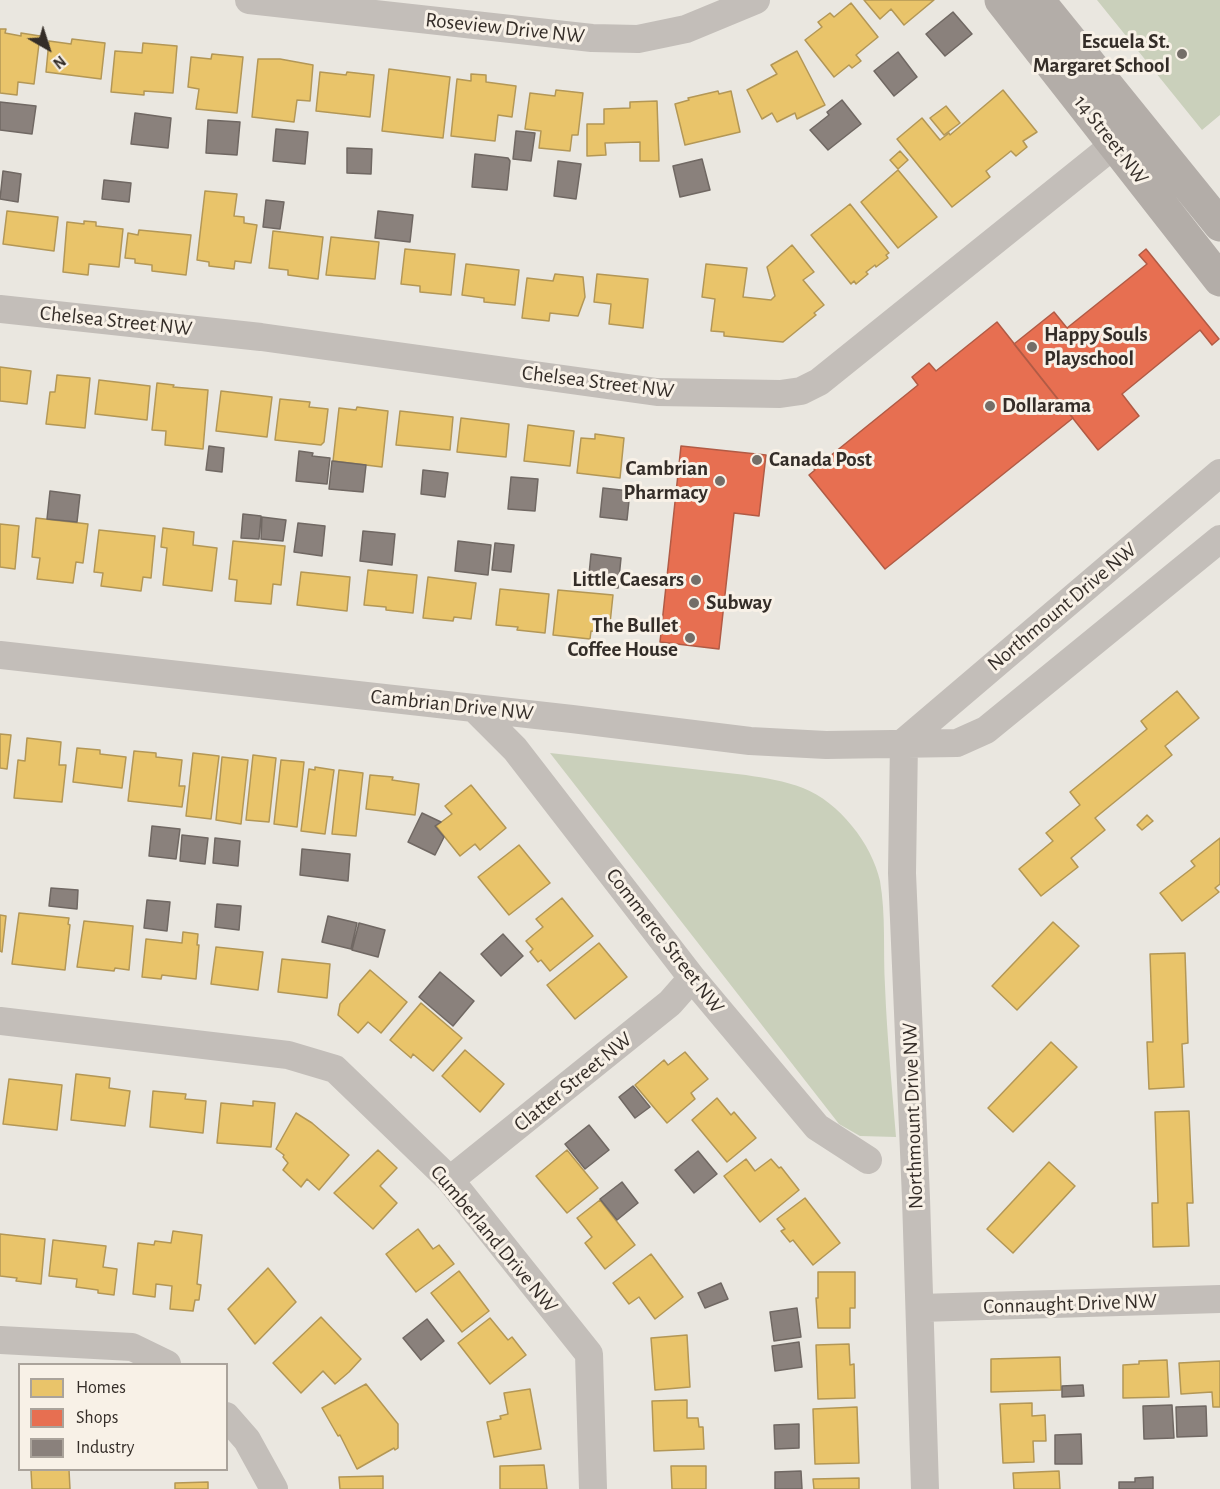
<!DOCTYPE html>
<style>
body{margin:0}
#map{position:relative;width:1220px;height:1489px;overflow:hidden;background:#eae7e0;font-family:"Alegreya Sans",sans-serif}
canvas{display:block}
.legend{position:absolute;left:18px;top:1363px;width:210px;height:108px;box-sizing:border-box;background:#f8f1e7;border:2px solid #aaa39b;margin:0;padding:8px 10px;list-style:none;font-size:18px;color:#342d28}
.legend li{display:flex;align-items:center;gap:12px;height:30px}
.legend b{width:30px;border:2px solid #aaa39b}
.north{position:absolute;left:18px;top:18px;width:60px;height:60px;-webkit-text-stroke:4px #f8f1e7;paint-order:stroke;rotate:141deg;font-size:16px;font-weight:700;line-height:24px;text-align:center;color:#342d28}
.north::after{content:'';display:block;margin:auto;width:21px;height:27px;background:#342d28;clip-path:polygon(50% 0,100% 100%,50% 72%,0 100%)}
</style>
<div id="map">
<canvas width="1220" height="1489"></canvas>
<ul class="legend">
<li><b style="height:16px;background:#e9c46a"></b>Homes</li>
<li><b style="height:16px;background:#e76f51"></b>Shops</li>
<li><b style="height:16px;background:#8a817c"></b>Industry</li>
</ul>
<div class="north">N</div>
</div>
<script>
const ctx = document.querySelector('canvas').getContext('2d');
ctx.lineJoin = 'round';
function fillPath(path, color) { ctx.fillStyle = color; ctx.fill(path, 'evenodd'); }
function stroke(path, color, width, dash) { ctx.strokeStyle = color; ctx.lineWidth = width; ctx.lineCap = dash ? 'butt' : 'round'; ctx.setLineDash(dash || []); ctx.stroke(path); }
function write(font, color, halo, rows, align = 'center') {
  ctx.font = font + ' "Alegreya Sans",sans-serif'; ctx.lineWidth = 6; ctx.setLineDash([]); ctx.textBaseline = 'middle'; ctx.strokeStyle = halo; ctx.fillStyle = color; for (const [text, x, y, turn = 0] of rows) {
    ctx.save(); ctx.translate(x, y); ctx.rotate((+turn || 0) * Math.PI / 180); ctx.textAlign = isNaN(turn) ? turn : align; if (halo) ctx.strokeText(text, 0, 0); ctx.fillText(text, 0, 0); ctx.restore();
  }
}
const green = new Path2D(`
 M1097,0H1220V115L1202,130Z
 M550,753L746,775C765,778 785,781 803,788C839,802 872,844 880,881C886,915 883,952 885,986C887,1037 892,1087 896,1137L860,1136L839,1124Z`);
const homes = new Path2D(`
 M864,0H934L904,25L891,9L880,19Z
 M851,3L878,37L856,55L861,61L852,68L849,65L834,77L805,40L822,27L818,22L830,13L834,17Z
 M0,29H6L5,33L21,36V33L40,36L34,84L18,82L17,95L0,93Z
 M72,39L105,43L101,79L46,72L49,41L71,44Z
 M143,43L177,46L173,93L144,91V95L111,92L115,51L142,53Z
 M797,51L825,105L797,119L795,113L777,122L772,113L762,119L747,90L777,74L771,65Z
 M212,54L243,57L237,113L196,109L199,89L188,87L191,57L211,59Z
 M258,59H280L313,65L310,101L297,100L294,122L252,117Z
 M389,69L450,77L443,138L382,131Z
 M320,72L346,75L347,72L374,75L370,117L316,111Z
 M471,74L486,75V82L516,86L512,117L498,115L495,141L451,136L457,79L471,81Z
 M556,90L583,93L578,135H572L570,151L539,148L541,131L525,129L530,93L555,96Z
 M1003,90L1037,132L1023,141L1027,147L1016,156L1011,151L986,171L990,177L952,207L897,139L922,118L940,140L949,133L950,135Z
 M718,91L719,94L731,91L740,132L685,145L675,104L689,100L688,98Z
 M657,101L659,161H640V142L605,143L606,155L587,156V124H604V109L630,108V102Z
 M946,106L960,123L944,135L930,118Z
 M900,151L908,160L898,169L890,160Z
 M898,170L937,217L898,248L861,202Z
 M205,191L237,194L234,216L244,217V223L257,225L251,263L235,261L234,269L209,266V262L197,260Z
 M850,204L889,253L886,255L888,258L876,267L875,265L866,272L868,274L856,284L854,281L851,284L811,235Z
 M7,211L58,217L54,251L3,244Z
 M84,221L96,222V226L123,229L119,267L89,264L88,275L63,272L67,222L84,224Z
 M139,230L191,235L186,275L152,271V265L135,263V259L125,258L128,233L138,235Z
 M273,231L323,237L318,279L288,275V270L269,268Z
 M331,237L379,242L375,279L326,275Z
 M792,245L814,272L803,280L824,305L814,313L816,315L783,342L724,336V332L711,331L715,299L702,297L706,264L747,268L743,297L771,300L775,296L767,267Z
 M405,249L455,254L451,295L420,292V286L401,284Z
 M466,264L519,270L515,305L484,302V298L462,295Z
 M555,274L583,277L585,297L578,316L550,313L549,321L522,318L527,278L553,281Z
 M597,274L648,279L643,328L609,324L611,304L594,302Z
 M0,367L31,371L27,404L0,401Z
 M57,375L90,378L85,428L46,424L50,392H55Z
 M99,380L150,386L147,420L95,414Z
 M157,383L174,385L173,387L208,390L203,449L165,445L166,431L152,430Z
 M221,391L272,397L267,437L216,431Z
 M280,399L310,402L309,407L328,409L324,442L321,445L275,440Z
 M357,407L388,411L382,467L333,461L339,408L356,410Z
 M400,411L453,417L450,450L396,445Z
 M461,418L509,424L506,457L457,452Z
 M528,425L574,431L570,466L524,461Z
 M595,434L624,438L620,478L577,473L581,438L595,439Z
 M36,518L88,524L83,563L76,562L73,583L37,579L40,558L32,557Z
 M0,524L19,526L15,569L0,567Z
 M163,528L194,532L193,545L217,548L212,591L163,585L167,548L161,547Z
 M99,530L155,536L151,578L143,577L141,591L101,586L103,573L94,572Z
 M233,541L285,546L281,585L273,584L271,604L235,601L237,580L229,579Z
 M368,570L417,575L413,613L386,610V607L364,605Z
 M301,572L350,577L347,611L297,605Z
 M428,577L476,583L471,619L454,617L453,621L423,618Z
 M500,589L549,594L545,633L517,630L518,627L496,625Z
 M558,590L613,595L609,633L591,631L590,639L553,635Z
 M1177,691L1199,718L1165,746L1172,755L1095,818L1105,830L1071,858L1078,867L1041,896L1019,869L1053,841L1046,833L1080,805L1070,792L1147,729L1141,721Z
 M0,734L11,735L7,769L0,768Z
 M27,738L61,742L59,765H66L62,802L14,798L18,760L25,761Z
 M77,748L100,750V754L126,757L122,788L73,782Z
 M134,751L156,753V757L182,760L179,786H185L182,807L128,801Z
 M193,753L219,756L211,819L186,816Z
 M253,755L276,758L269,822L246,820Z
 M222,757L248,760L241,824L216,820Z
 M281,760L304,762L297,827L274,824Z
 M315,767L334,770L325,834L301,831L309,769L315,770Z
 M339,770L363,773L356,836L332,834Z
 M370,775L393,777L392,780L419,784L415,815L366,809Z
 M471,785L506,828L480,850L475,844L460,856L436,826L452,814L445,806Z
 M1147,815L1153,821L1142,830L1137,825Z
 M1220,838V884L1215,888L1219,892L1182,921L1160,893L1195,866L1191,861Z
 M519,845L550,883L509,915L478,877Z
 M562,898L593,936L550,971L541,960L538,962L530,952L533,949L526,941L543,927L536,919Z
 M19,913L69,918L68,924L70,925L65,970L12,964Z
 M0,915L6,916L2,952L0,951Z
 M84,921L133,926L129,970L115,968L114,971L77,967Z
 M1053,922L1079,946L1017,1010L992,986Z
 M183,932L198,934L197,945H199L196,979L162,975L161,979L142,977L146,939L182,943Z
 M599,943L627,977L575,1019L547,985Z
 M216,947L263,952L258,990L211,984Z
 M1185,953L1188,1043L1182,1044L1184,1087L1149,1089L1147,1042H1153L1150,954Z
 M282,959L330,964L327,998L278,992Z
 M370,970L407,1002L381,1033L368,1022L358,1033L338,1015L340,1004Z
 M421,1003L462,1038L433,1071L413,1054L411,1058L390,1040Z
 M1051,1042L1077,1067L1013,1132L988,1108Z
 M465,1050L504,1084L480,1112L442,1076Z
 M685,1052L708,1079L691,1093L695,1099L667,1123L635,1085L664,1060L668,1065Z
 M76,1074L110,1078L109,1088L130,1091L125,1126L71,1120Z
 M9,1079L62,1085L57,1130L3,1124Z
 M153,1091L186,1094L185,1099L206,1101L203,1133L150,1127Z
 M717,1098L731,1115L734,1112L756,1138L727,1162L692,1120Z
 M253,1101L275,1103L271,1147L217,1143L221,1103L253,1106Z
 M1189,1111L1193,1203H1187L1189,1246L1153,1247L1152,1203H1158L1155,1112Z
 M296,1113L312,1123L349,1155L319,1190L307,1179L301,1187L283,1170L288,1163L283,1157L284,1155L276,1149Z
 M378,1150L397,1168L380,1186L397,1203L373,1229L334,1193Z
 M567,1150L598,1188L567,1213L536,1176Z
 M746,1159L755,1171L771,1159L779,1168L781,1167L799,1190L760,1222L724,1176Z
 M1049,1162L1075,1186L1013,1253L987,1229Z
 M805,1198L840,1243L813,1265L793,1240L790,1242L781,1231L785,1229L777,1219Z
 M600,1200L635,1245L605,1269L585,1243L592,1237L577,1218Z
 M418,1229L433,1249L439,1245L454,1264L416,1292L386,1254Z
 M173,1231L202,1235L197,1284L201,1285L199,1300H195L193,1311L170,1309L172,1286L156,1284L155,1297L133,1294L138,1243L154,1245L155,1241L171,1243Z
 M0,1234L45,1239L41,1284L16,1281L17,1278L0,1276Z
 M53,1240L106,1246L103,1267L117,1269L114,1295L98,1293V1290L76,1287L77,1279L49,1276Z
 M651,1254L683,1297L655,1319L639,1297L629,1304L613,1283Z
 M268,1268L296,1302L255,1344L228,1309Z
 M459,1271L489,1311L462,1332L431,1293Z
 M818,1272H855V1308H850V1328H818L816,1298H818Z
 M321,1317L361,1359L349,1372L335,1384L323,1371L301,1393L273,1363Z
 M490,1318L508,1340L512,1337L526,1355L490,1384L458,1343Z
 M687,1335L690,1387L655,1390L651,1338Z
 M849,1344L850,1365L854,1364L855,1398L818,1399L816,1345Z
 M1060,1357L1061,1390L991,1392V1359Z
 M1167,1360L1169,1397L1123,1398V1365L1139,1364V1361Z
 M1220,1361V1407H1213L1212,1392L1181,1394L1179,1363Z
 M366,1384L398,1424V1448L395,1450L394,1448L357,1469L340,1435L338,1436L322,1408Z
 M530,1389L541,1449L494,1457L487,1422L501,1419L500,1416L508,1414L504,1393Z
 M687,1400V1418H698L699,1427H703L704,1449L654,1451L652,1401Z
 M1032,1403V1416L1045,1415L1046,1441H1033L1034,1462L1003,1463L1000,1404Z
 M857,1407L859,1463L815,1464L813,1409Z
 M544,1465L547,1489H500V1466Z
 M671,1466H706V1489H672Z
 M31,1470H69L70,1489H32Z
 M1059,1471L1060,1489H1014L1013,1473Z
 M383,1476V1489H340L339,1477Z
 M859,1478V1489H814L813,1479Z
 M208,1482V1489H175V1483Z`);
const shops = new Path2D(`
 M1146,249L1219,339L1212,345L1200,330L1122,394L1139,416L1098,450L1014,344L1054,312L1067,328L1147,264L1139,255Z
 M997,322L1073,418L885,569L809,475L815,470L814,469L918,385L912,377L929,363L936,371Z
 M681,446L766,455L759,516L734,513L719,649L660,642Z`);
const industry = new Path2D(`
 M953,12L972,34L945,56L926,34Z
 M898,52L917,77L894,96L874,71Z
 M842,100L861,124L828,150L810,130L829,115L827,112Z
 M0,102L36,106L32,134L0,130Z
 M135,113L171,118L168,148L131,144Z
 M208,120L240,122L237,155L206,153Z
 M276,129L308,132L305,164L273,161Z
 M516,131L535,133L531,161L513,159Z
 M347,148L372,149L371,174L347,173Z
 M475,154L508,158L510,161L507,190L472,187Z
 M702,159L710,190L680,197L673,166Z
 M558,161L581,164L576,199L554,196Z
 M3,171L21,174L18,202L0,199Z
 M104,180L131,183L129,202L102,199Z
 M266,200L284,202L280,229L263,227Z
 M378,211L413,215L410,242L375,238Z
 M209,446L224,448L222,472L206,470Z
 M299,451L313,453L312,456L330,458L327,484L296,481Z
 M332,461L366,465L363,492L329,489Z
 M423,470L448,473L445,497L421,494Z
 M511,477L538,479L535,511L508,509Z
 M603,488L630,491L627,520L600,517Z
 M50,491L80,495L77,522L47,519Z
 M243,514L261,516L259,539L241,538Z
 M262,517L286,520L283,541L261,539Z
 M298,523L325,526L322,556L294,552Z
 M363,531L395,534L392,565L360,561Z
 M458,541L491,545L488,575L455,571Z
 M495,543L514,545L511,572L492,570Z
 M591,554L621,558L618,588L588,585Z
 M422,813L441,822L435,826L444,837L435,855L408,842Z
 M152,826L180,829L176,859L149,856Z
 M182,835L208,838L205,864L180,861Z
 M215,838L240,841L238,866L213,863Z
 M302,849L350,854L348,881L300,875Z
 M51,888L78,890L77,909L49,906Z
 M147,900L170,902L167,931L144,928Z
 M217,904L241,906L239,930L215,927Z
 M328,916L357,923L351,949L322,942Z
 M359,923L385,930L378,957L352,950Z
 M503,934L523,956L501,976L481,954Z
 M440,972L474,1001L453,1026L419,997Z
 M633,1086L650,1107L635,1118L619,1097Z
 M589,1125L609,1150L585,1169L565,1144Z
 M698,1151L717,1174L694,1193L675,1170Z
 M622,1182L638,1203L617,1220L600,1199Z
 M721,1283L728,1299L705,1308L698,1293Z
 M797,1308L801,1337L774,1341L770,1312Z
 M427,1319L444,1341L421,1360L403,1338Z
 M799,1342L802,1367L775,1371L772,1346Z
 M1083,1385L1084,1396L1062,1397V1386Z
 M1172,1405L1174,1438L1144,1439L1143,1406Z
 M1206,1406L1207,1436L1177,1437L1176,1407Z
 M799,1424V1448L775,1449L774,1425Z
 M1081,1434L1082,1464H1055V1435Z
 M801,1471L802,1489H775V1472Z
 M1153,1477V1489H1119V1482H1135V1478Z`);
const minor = new Path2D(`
 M249,0L592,38L638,39L686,29L756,0
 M0,309L261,337L657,392L780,394L801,391L819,382L1115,144
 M0,655L572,719L750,741L826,745L957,743L986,730L1220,539
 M474,708L515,749L692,978L817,1127L868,1160
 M0,1021L288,1055L335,1069L450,1180L589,1354L593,1489
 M450,1180L670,1003L692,978
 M920,1308L1220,1299
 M0,1340L132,1347L167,1364
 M226,1416L247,1440L274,1489
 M925,1489L916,1198L902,873L904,742L1220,473`);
const major = new Path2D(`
 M1001,0L1220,280
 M1038,0L1220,225`);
const markers = [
 [1182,54,6,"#746e68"],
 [1032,347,6,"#746e68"],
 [990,406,6,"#746e68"],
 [757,460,6,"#746e68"],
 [720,481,6,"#746e68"],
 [696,580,6,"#746e68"],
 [694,603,6,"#746e68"],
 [690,638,6,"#746e68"]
];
const streetNames = [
 ["Roseview Drive NW",505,28,6],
 ["14 Street NW",1111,140,52],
 ["Chelsea Street NW",116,321,6],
 ["Chelsea Street NW",598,382,7],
 ["Northmount Drive NW",1062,607,-40],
 ["Cambrian Drive NW",452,705,6],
 ["Commerce Street NW",665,941,52],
 ["Clatter Street NW",573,1082,-39],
 ["Northmount Drive NW",913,1116,-92],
 ["Cumberland Drive NW",494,1239,50],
 ["Connaught Drive NW",1070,1304,-2]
];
const poiNames = [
 ["Escuela St.",1170,42],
 ["Margaret School",1170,66],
 ["Happy Souls",1044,335,"left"],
 ["Playschool",1044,359,"left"],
 ["Dollarama",1002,406,"left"],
 ["Canada Post",769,460,"left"],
 ["Cambrian",708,469],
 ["Pharmacy",708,493],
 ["Little Caesars",684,580],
 ["Subway",706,603,"left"],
 ["The Bullet",678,626],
 ["Coffee House",678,650]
];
fillPath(green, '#cad0bb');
fillPath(homes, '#e9c46a');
stroke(homes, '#b39756', 1.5);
fillPath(shops, '#e76f51');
stroke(shops, '#b15b45', 1.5);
fillPath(industry, '#8a817c');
stroke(industry, '#706863', 1.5);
stroke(minor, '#c3beb9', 28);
stroke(major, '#b3ada8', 33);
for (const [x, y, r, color] of markers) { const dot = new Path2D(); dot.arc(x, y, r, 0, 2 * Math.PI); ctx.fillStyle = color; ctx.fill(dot); stroke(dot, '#f8f1e7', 2); }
write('21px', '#342d28', '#f8f1e7', streetNames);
write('bold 21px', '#342d28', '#f8f1e7', poiNames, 'right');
</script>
